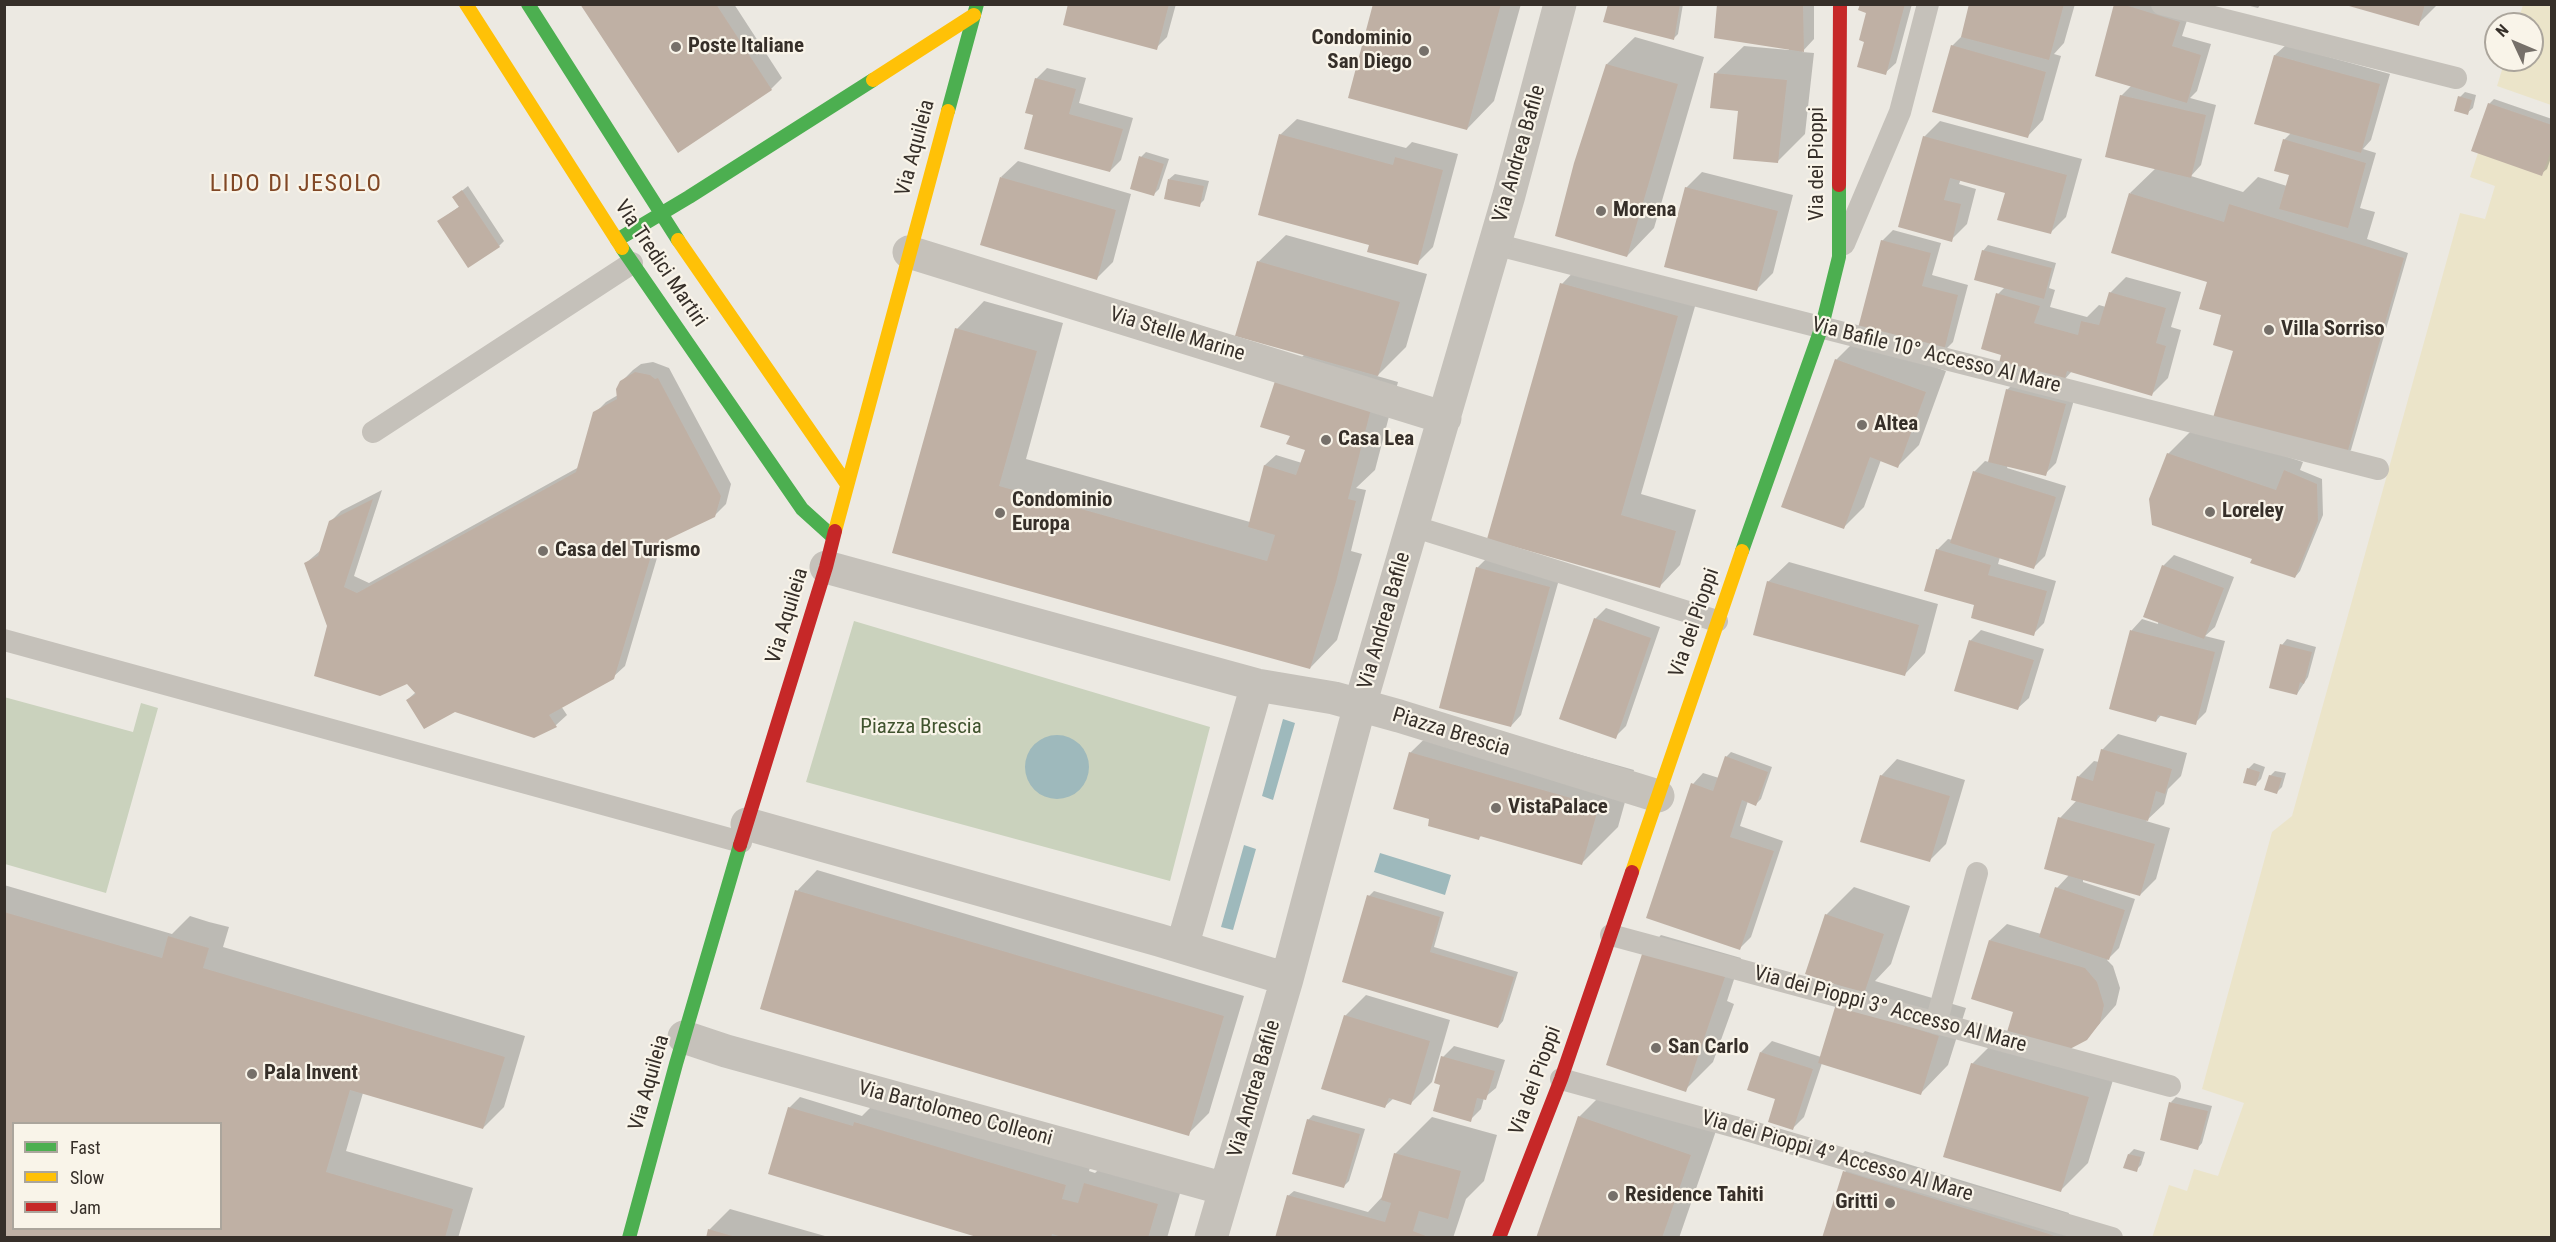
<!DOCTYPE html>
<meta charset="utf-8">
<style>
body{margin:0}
#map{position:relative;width:2556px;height:1242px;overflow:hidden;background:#ece9e2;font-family:"Roboto Condensed",sans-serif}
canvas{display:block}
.frame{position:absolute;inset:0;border:6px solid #362f29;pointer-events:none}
.legend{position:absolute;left:12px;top:1122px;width:210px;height:108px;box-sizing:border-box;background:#f9f4e9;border:2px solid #aba59c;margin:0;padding:8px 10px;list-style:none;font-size:18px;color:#362f29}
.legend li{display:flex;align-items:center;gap:12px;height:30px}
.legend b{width:30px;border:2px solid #aba59c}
.north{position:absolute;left:2484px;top:12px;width:60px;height:60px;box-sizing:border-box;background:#f9f4e9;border:2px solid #aba59c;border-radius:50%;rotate:314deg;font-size:16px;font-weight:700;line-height:24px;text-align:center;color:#362f29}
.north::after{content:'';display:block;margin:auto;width:21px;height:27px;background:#76706a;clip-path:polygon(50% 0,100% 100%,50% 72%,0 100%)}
</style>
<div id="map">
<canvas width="2556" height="1242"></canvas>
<div class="frame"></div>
<ul class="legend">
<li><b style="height:8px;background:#4caf50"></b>Fast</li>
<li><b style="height:8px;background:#ffc107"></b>Slow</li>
<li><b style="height:8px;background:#c62828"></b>Jam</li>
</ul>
<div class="north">N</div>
</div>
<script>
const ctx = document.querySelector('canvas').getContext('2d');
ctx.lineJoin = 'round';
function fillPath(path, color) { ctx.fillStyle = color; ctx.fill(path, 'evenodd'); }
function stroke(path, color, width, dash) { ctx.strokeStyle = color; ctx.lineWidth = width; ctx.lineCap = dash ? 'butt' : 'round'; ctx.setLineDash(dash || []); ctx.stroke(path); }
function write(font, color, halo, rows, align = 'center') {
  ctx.font = font + ' "Roboto Condensed",sans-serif'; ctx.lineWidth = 4.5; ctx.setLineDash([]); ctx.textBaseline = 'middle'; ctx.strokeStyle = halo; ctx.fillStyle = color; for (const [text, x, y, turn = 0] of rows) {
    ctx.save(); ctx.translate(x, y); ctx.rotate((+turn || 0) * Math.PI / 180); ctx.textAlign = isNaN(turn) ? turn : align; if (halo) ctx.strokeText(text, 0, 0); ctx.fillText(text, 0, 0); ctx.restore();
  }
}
const green = new Path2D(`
 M854,621L1210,727L1170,881L806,782Z
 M4,697L133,732L141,703L158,708L106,893L5,864Z`);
const sand = new Path2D(`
 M2523,5H2551V105L2497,86L2505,60H2532V24H2517Z
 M2551,148V1237L2152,1238L2169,1185L2187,1191L2194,1169L2218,1176L2244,1103L2202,1089L2272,832L2292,816L2460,213L2485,219L2495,186L2470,177L2478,153Z`);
const water = new Path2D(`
 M1283,719L1295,723L1273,800L1262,796Z
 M1025 767a32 32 0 1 1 64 0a32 32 0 1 1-64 0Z
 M1244,845L1256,849L1233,930L1221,927Z
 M1380,853L1451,875L1445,895L1374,872Z`);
const shadow = new Path2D(`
 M582,4H734L782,78L771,89L678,151Z
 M1070,4H1176L1167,37L1156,48Z
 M1375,4H1521L1494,101L1467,129Z
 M1609,4H1683L1678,34L1673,39Z
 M1719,4H1814V39L1802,52L1814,53L1805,134L1777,162L1716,73L1744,46L1789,50V48Z
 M1861,4H1912L1896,63L1885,73L1866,41L1868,11Z
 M1971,4H2075L2064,43L2054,54L2061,56L2043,120L2027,137L1952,46L1963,35Z
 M2115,4H2168L2190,11L2182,36L2211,44L2197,91L2190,98L2216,105L2201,165L2191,176L2243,192L2258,177L2287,186L2291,174L2284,140L2292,132L2275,55L2286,45L2390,74L2371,140L2363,149L2376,153L2360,208L2375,212L2367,239L2408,253L2351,450L2346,455L2235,350L2209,281L2130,193L2156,168L2121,96L2132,85Z
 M2242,4H2261L2258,8Z
 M2346,4H2438L2418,24Z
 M1635,37L1704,57L1654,228L1627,256L1607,64Z
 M1047,68L1086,78L1079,103L1133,118L1121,160L1110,171L1035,114L1036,79Z
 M2465,92L2476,95L2473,108L2467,113L2460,97Z
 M2494,99L2552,119V155L2547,169L2541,174L2489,104Z
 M1297,119L1406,148L1412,142L1458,154L1433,247L1417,263L1370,244L1280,135Z
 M1940,121L2082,159L2066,217L2050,233L2006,192L1961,179L1959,184L1976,189L1967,224L1951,240L1924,137Z
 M1146,152L1169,159L1159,189L1154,194L1141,157Z
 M1018,161L1131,194L1113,262L1097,278L1001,177Z
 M1702,172L1793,195L1773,273L1757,289L1686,188Z
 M1175,174L1209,181L1204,200L1199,205L1169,179Z
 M468,186L504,241L499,246L439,221L460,206L454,197Z
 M1893,230L1941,243L1932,275L1968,285L1953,342L1942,353L1882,241Z
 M1286,235L1427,274L1406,347L1377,376L1398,382L1375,470L1356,488L1366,490L1351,551L1362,554L1337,640L1310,668L894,552L957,329L984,301L1063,323L1026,459L1250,522L1265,465L1276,455L1302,463L1307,449L1292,435L1276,382L1305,354L1258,262Z
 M1988,245L2056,263L2049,288L2055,290L2050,307L2087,317L2099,305L2106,307L2110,293L2126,277L2181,292L2171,327L2181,330L2168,378L2152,394L2072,371L2064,380L2003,354L1998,294L2005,287L1983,251Z
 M1582,263L1698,296L1641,494L1696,510L1680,565L1660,586L1489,538L1562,284Z
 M1857,339L1946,371L1919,445L1898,466L1881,460L1864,507L1843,528L1836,360Z
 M653,362L669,368L731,484L726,504L714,516L662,541L625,666L613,677L561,706L567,715L556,725L534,736L455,711L407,700L416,692L407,682L329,626L306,563L321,550L330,522L341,511L382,490L354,576L369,583L579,467L595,413L606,402L618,395L621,382L633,370L641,364Z
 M2018,379L2076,393L2056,463L2045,474L2008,465L2007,468L2066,486L2045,556L2034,567L2000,557L1998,564L2056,581L2044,623L2033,634L1976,604L1937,550L1948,539L1953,540L1974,472L1985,461L1989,462L2007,390Z
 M2196,426L2303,462L2300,470L2322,479L2323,515L2300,571L2295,577L2256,553L2168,454Z
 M2174,555L2234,577L2215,627L2205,636L2225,641L2206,712L2195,723L2162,714L2156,721L2111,708L2132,630L2142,619L2158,624L2163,566Z
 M1488,557L1560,576L1521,715L1511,726L1477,568Z
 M1789,562L1938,604L1925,653L1905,674L1768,582Z
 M1606,608L1660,627L1626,726L1615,737L1595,619Z
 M1981,630L2044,649L2029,698L2018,708L1970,641Z
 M2287,639L2316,647L2308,677L2297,694L2282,645Z
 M1447,717L1634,770L1618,827L1582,863L1482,835L1479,838L1431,818L1410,753Z
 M2118,734L2187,753L2181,776L2168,789L2164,804L2146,821L2170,828L2156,879L2140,895L2083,879V882L2135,899L2119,948L2107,960L2113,966L2120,988L2116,1005L2086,1039L2015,1011L1990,940L2007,924L2041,934L2057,888L2069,875L2060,818L2077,800L2078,777L2094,761L2099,762L2102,750Z
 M1731,752L1772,767L1761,799L1756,804L1748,801L1740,826L1783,841L1751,937L1740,948L1693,784L1703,773L1719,778L1726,757Z
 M1897,759L1965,780L1946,844L1930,860L1881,776Z
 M2254,763L2265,767L2261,779L2255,785L2248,769Z
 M2275,771L2286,773L2282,787L2277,792L2270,776Z
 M817,870L1244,996L1209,1113L1188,1134L797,891Z
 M4,885L172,934L190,916L209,922L229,927L223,947L525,1036L504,1107L483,1128L363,1093L346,1151L473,1188L458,1238H4ZM14,1124H220V1228H14Z
 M1854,887L1910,906L1891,964L1875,981L1966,1008L1948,1065L1921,1093L1822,1063L1804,1117L1793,1128L1777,1098L1761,1052L1772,1041L1821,1057L1837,1005L1826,915Z
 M1374,891L1444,912L1434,947L1518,972L1503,1021L1498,1027L1369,896Z
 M1661,935L1741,958L1727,1001L1734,1004L1713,1062L1685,1090L1645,952Z
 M1366,995L1450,1020L1432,1082L1411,1103L1394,1098L1385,1106L1345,1016Z
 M2000,1036L2116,1070L2088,1163L2061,1190L1972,1064Z
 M1454,1046L1505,1060L1496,1088L1484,1098L1481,1109L1470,1120L1442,1084L1443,1057Z
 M1607,1089L1717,1128L1679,1238H1539L1579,1117Z
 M883,1095L1093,1157L1089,1171L1095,1173L1113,1156L1185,1176L1167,1238H986L789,1108L800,1097L862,1116Z
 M2176,1097L2212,1106L2202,1143L2197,1149L2171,1102Z
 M1313,1115L1365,1129L1349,1181L1344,1186L1308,1120Z
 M1432,1117L1497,1135L1484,1181L1466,1199L1453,1238H1276L1288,1196L1294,1191L1368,1212L1383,1196L1395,1154Z
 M2134,1149L2145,1152L2141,1165L2136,1170L2129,1154Z
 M1865,1151L2069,1213L2063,1232L2080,1238H1824L1845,1172Z
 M730,1209L832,1238H707L709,1230Z`);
const building = new Path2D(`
 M580,4H716L772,90L678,153Z
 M1068,4H1169L1157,50L1063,25Z
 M1373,4H1501L1467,130L1348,98Z
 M1608,4H1680L1674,40L1603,22Z
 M1717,4H1803L1804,52L1714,38Z
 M1860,4H1905L1886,75L1857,67L1864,42L1859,40L1866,13L1858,10Z
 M1969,4H2064L2049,60L1961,37Z
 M2114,4H2122L2180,22L2172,46L2201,55L2187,103L2095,76Z
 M2342,4H2425L2419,26Z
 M1951,45L2046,72L2028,138L1932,112Z
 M2274,55L2380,84L2361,153L2254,124Z
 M1606,64L1678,84L1627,257L1555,236L1574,163Z
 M1714,73L1787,80L1778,163L1733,159L1738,111L1710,108Z
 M1035,78L1076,89L1069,114L1123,129L1110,172L1024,149L1033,115L1025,113Z
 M2120,95L2206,115L2191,178L2105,157Z
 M2458,96L2472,100L2468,115L2454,111Z
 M2488,103L2552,125V148L2542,176L2471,151Z
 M1279,134L1393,165L1395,157L1443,170L1418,265L1367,252L1369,245L1258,215Z
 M1923,136L2067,175L2051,234L1997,220L2005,193L1950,178L1944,200L1961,204L1952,242L1898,227Z
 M2283,139L2366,163L2348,228L2279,209L2289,175L2274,171Z
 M1139,156L1164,164L1154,196L1130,189Z
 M1000,177L1116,210L1097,280L980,245Z
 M1168,179L1204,186L1200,207L1164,199Z
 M1685,187L1778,211L1757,291L1664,267Z
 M462,190L500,247L468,268L437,221L459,207L452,197Z
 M2129,193L2224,222L2229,204L2404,258L2346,457L2212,421L2233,351L2213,345L2221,315L2199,309L2207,282L2111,253Z
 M1881,240L1931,253L1922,286L1958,295L1943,355L1857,332Z
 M1982,250L2052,268L2044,299L1974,280Z
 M1257,261L1400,302L1378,376L1235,336Z
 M1560,283L1678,316L1621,515L1676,531L1660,588L1487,539Z
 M2109,292L2166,308L2156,343L2166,346L2152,396L2067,371L2064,382L1999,363L2001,355L1981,349L1996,293L2040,306L2034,323L2078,335L2081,321L2099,325Z
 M955,328L1037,351L999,486L1267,561L1275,535L1248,527L1264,465L1296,475L1305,450L1286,444L1290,436L1260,427L1275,381L1371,409L1348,499L1356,501L1336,582L1310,669L892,553Z
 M1835,359L1926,392L1898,468L1870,457L1844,529L1781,507Z
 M635,372L650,375L655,379L658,378L721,496L715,517L654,546L614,679L549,715L557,727L534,738L455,712L424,729L406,700L416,694L407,684L380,696L314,676L327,626L304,563L318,556L329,521L373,499L344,587L357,593L576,472L593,412L617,399L616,389L620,381Z
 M2006,389L2066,404L2046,476L1988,462Z
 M2167,453L2276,490L2284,470L2317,484L2318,521L2295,578L2250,563L2252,559L2152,525L2149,499Z
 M1973,471L2056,497L2034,569L1950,543Z
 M1936,549L1991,565L1988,575L2047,591L2034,636L1971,618L1974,605L1924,591Z
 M2162,565L2224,588L2204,639L2143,617Z
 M1476,567L1550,587L1511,727L1439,708Z
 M1767,581L1919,625L1905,676L1753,635Z
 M1594,618L1651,638L1616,739L1559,719Z
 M2130,630L2215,652L2196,725L2158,715L2156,722L2109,709Z
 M1969,640L2034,660L2018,710L1954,691Z
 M2280,644L2312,652L2304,684L2300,682L2297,695L2269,688Z
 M2101,749L2172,769L2165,794L2156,791L2148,821L2071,800L2077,776L2093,781Z
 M1409,752L1599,806L1582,865L1480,836L1479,840L1428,826L1429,819L1393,809Z
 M1725,756L1768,772L1756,806L1742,800L1730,837L1774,851L1740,950L1646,918L1691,783L1713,791Z
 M2247,768L2260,772L2256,786L2243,783Z
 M1880,775L1950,796L1930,862L1860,842Z
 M2269,775L2282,778L2277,794L2264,790Z
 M2058,817L2155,844L2140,896L2044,869Z
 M2055,887L2125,910L2109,960L2039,937Z
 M795,890L1224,1016L1189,1136L760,1009Z
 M1367,895L1440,917L1430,952L1514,977L1498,1028L1342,982Z
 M4,912L162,958L168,936L188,942L209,948L203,968L505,1057L483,1129L350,1090L326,1172L453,1209L445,1238H4ZM14,1124H220V1228H14Z
 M1825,914L1884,934L1864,994L1805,974Z
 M1989,940L2085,968L2097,982L2104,1005L2100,1023L2087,1040L2068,1050L2007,1032L2013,1012L1971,999Z
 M1643,951L1726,974L1686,1092L1606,1065Z
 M1836,1004L1939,1036L1921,1095L1818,1063Z
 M1344,1015L1430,1041L1411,1105L1389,1098L1385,1108L1321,1089Z
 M1760,1052L1813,1069L1793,1130L1768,1122L1775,1099L1747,1090Z
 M1441,1056L1495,1071L1486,1100L1477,1098L1471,1122L1433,1111L1440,1085L1434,1083Z
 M1971,1063L2089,1097L2061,1192L1943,1157Z
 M2169,1102L2208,1111L2198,1150L2160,1140Z
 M788,1107L853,1126L854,1122L1066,1185L1062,1199L1078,1203L1084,1183L1158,1204L1148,1238H1065L1052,1234L1051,1238H980L768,1174Z
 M1578,1116L1691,1155L1662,1238H1536Z
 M1307,1119L1360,1134L1344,1188L1292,1174Z
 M1394,1153L1461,1171L1448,1219L1419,1211L1413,1231L1431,1238H1275L1287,1195L1385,1222L1391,1203L1381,1200Z
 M2128,1154L2141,1157L2137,1172L2123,1168Z
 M1843,1171L2049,1234L2059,1238H1822Z
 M708,1229L736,1237V1238H706Z`);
const lane = new Path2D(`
 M2162,4L2456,78
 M1494,244L2378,469
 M1844,244L1900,112L1928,4
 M373,432L632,263
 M1412,526L1717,621
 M4,640L741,842
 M1611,935L2170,1086
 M1936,1023L1977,873
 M1561,1079L1746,1130L2112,1238`);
const street = new Path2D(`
 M909,252L1445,418
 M826,567L1257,685L1334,698L1399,716L1658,796
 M747,824L1159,940L1287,979
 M1182,947L1257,685
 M684,1037L726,1051L1225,1189
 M1211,1238L1287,979L1360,705L1509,195L1560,4`);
const fast = new Path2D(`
 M528,4L678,240
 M948,111L977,4
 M617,240L689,197L873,80
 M622,248L802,509L833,537
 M1742,551L1822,326L1839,257V185
 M629,1238L676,1064L740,845`);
const slow = new Path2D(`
 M466,4L622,248
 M873,80L974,15
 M678,240L846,483
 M835,531L948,111
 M1632,872L1742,551`);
const jam = new Path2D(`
 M1839,185L1840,4
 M740,845L826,567L835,531
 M1499,1238L1561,1079L1632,872`);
const markers = [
 [676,47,6,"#76706a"],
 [1424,51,6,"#76706a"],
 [1601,211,6,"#76706a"],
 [2269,330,6,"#76706a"],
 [1862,425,6,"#76706a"],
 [1326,440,6,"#76706a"],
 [2210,512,6,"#76706a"],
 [1000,513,6,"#76706a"],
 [543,551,6,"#76706a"],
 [1496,808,6,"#76706a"],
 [1656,1048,6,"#76706a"],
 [252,1074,6,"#76706a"],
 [1613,1196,6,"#76706a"],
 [1890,1203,6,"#76706a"]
];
const poiNames = [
 ["Condominio",1412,39,"right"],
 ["San Diego",1412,63,"right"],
 ["Poste Italiane",688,47],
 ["Morena",1613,211],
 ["Villa Sorriso",2281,330],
 ["Altea",1874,425],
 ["Casa Lea",1338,440],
 ["Condominio",1012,501],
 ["Europa",1012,525],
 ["Loreley",2222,512],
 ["Casa del Turismo",555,551],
 ["VistaPalace",1508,808],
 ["San Carlo",1668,1048],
 ["Pala Invent",264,1074],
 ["Residence Tahiti",1625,1196],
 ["Gritti",1878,1203,"right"]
];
const streetNames = [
 ["Via Aquileia",916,148,-75],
 ["Via Andrea Bafile",1520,154,-74],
 ["Via dei Pioppi",1818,164,-90],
 ["Via Tredici Martiri",660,264,56],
 ["Via Stelle Marine",1177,335,17],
 ["Via Bafile 10° Accesso Al Mare",1936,356,14],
 ["Via Aquileia",788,616,-73],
 ["Via Andrea Bafile",1385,621,-74],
 ["Via dei Pioppi",1695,623,-71],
 ["Piazza Brescia",1451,733,17],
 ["Via dei Pioppi 3° Accesso Al Mare",1890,1010,15],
 ["Via dei Pioppi",1536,1081,-70],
 ["Via Aquileia",650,1083,-74],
 ["Via Andrea Bafile",1255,1089,-74],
 ["Via Bartolomeo Colleoni",955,1114,15],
 ["Via dei Pioppi 4° Accesso Al Mare",1837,1157,16]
];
const parkNames = [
 ["Piazza Brescia",921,728]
];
const quarterNames = [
 ["LIDO DI JESOLO",296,185]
];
fillPath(green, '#cad2bd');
fillPath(sand, '#ebe4c9');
fillPath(water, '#9eb9bc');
fillPath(shadow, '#0003');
fillPath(building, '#bfb0a4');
stroke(lane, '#c5c1ba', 22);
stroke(street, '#c5c1ba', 33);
stroke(fast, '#4caf50', 14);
stroke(slow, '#ffc107', 14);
stroke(jam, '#c62828', 14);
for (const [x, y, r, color] of markers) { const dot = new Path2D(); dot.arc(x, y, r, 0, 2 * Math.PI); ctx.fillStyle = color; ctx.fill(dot); stroke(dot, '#f9f4e9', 2); }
write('bold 21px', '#362f29', '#f9f4e9', poiNames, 'left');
write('21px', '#362f29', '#f9f4e9', streetNames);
write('21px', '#40532e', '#f9f4e9', parkNames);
ctx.letterSpacing = '1.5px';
write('24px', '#814826', '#f9f4e9', quarterNames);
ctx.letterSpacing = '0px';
</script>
